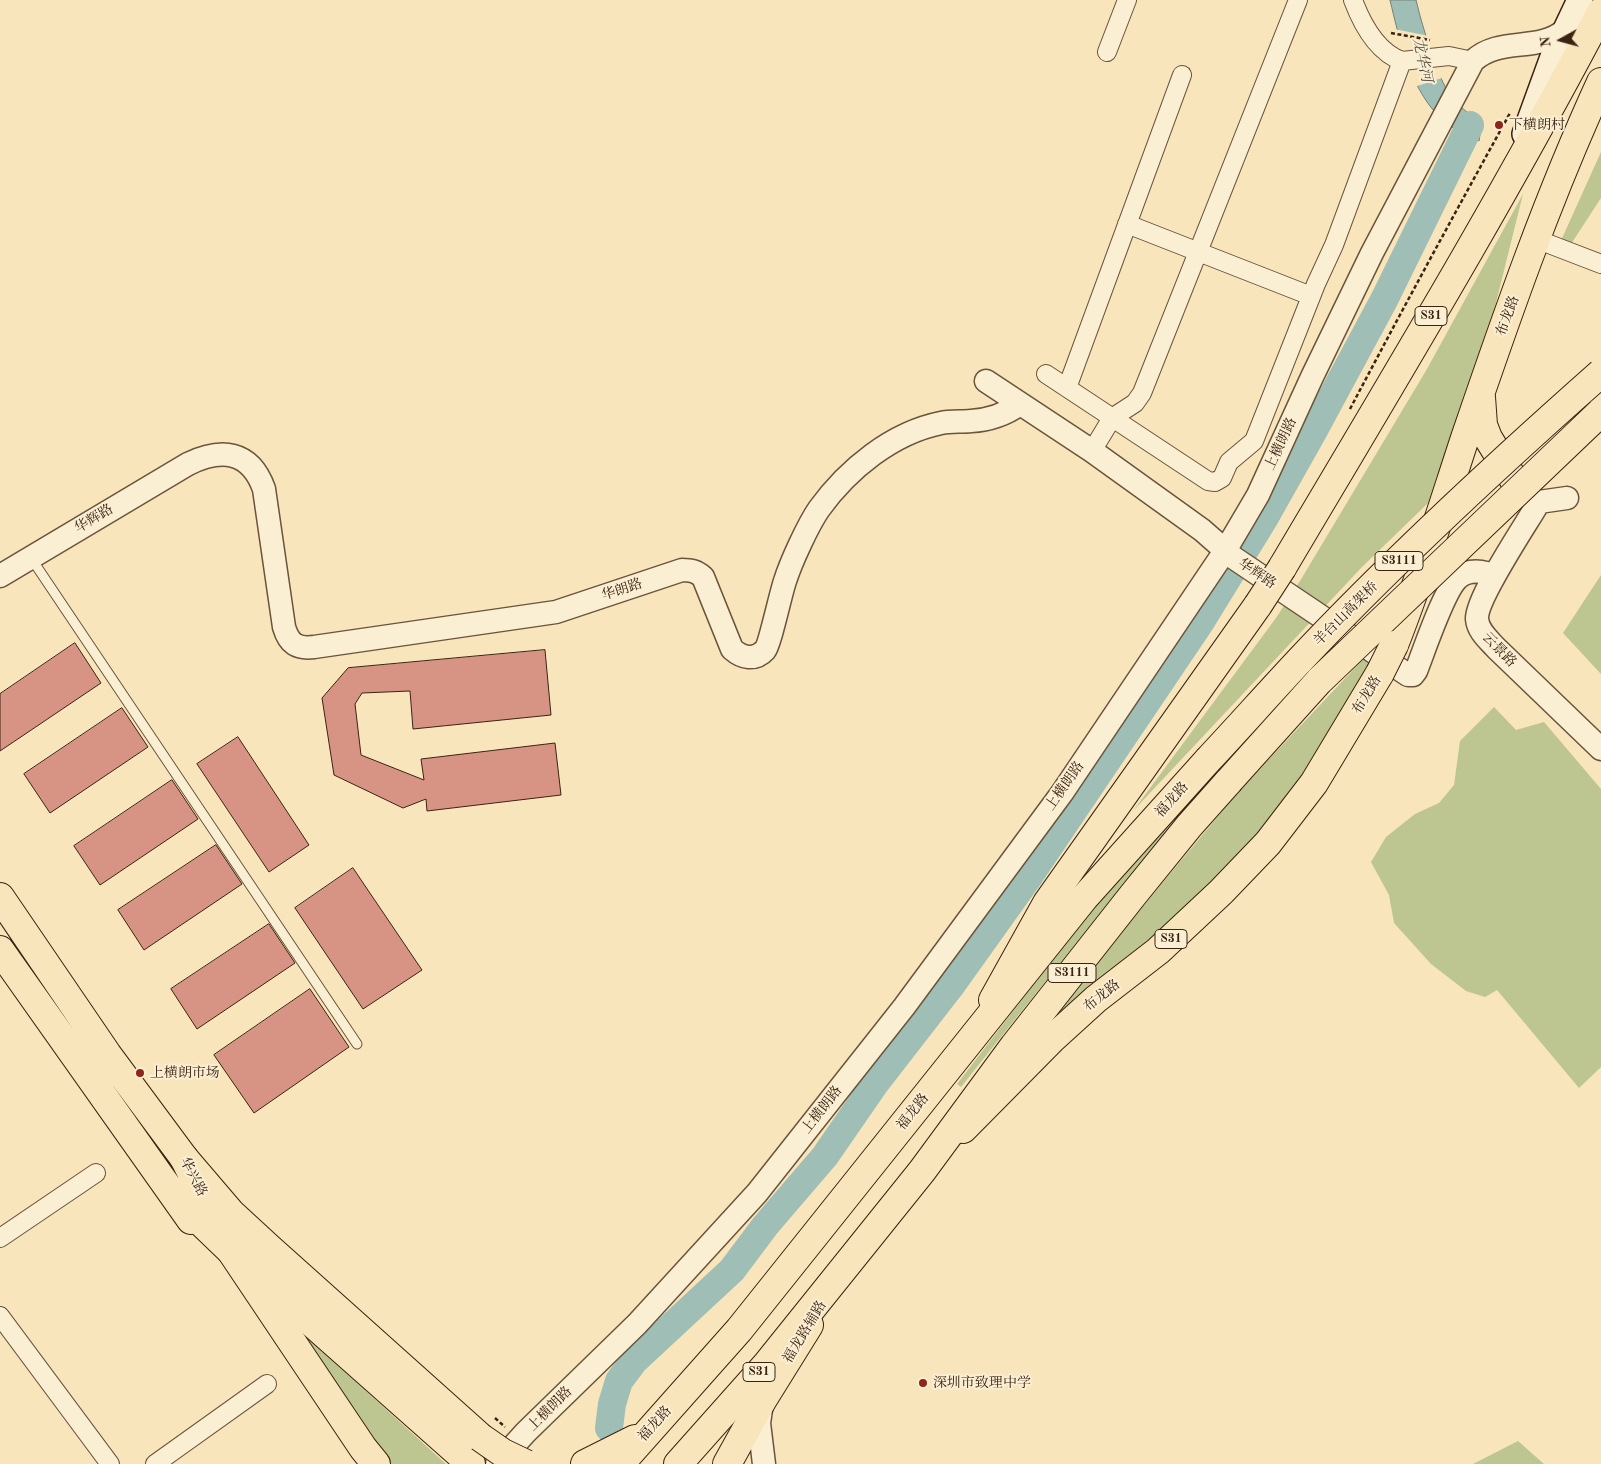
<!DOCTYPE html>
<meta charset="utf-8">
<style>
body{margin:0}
#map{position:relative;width:1601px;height:1464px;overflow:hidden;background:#f8e5bb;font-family:"Old Standard TT",serif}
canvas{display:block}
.north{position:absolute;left:1536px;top:15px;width:50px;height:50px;-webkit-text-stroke:4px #faeed3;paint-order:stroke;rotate:263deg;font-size:14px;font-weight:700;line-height:20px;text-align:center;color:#3b2311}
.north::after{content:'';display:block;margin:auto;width:18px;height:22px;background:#3b2311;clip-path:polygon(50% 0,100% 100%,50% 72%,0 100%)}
</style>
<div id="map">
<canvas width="1601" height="1464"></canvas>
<div class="north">N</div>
</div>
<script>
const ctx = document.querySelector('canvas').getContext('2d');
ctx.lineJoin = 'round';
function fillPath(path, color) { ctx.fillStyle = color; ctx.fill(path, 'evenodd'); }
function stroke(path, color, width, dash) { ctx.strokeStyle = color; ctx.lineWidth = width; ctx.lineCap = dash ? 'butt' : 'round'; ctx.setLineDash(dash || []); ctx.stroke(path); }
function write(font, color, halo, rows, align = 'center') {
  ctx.font = font + ' "Old Standard TT","Noto Serif SC",serif'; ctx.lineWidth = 4; ctx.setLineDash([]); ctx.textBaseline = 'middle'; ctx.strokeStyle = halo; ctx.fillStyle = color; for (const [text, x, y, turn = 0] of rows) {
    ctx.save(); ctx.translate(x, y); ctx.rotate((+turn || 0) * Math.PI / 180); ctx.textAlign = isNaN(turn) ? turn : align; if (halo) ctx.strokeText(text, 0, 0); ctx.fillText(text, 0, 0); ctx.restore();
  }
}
const green = new Path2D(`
 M1601,152V198L1571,244L1559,245Z
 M1523,194L1476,383L1457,475L1362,567L1133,811L1276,618L1300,581L1427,369Z
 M1601,575V674L1563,633Z
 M1386,637L1306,777L1250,848L1003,1080L1068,996L1240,790L1367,655Z
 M1494,707L1516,730L1544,722L1601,789V1067L1579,1088L1497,990L1485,997L1466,991L1431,964L1394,923L1389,895L1371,862L1386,837L1415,814L1439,803L1454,785L1460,741Z
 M1212,764L1219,772L1100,913L961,1087L957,1084L1118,875Z
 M289,1321L446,1464H387Z
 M1518,1441L1544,1464H1473Z`);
const water = new Path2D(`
 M1390,0H1416C1420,17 1425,33 1430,49C1442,84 1449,103 1482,122L1479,141C1467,134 1456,131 1445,122C1411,93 1400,42 1390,0Z`);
const pier = new Path2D(`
 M1394,29L1429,36L1442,78L1414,87Z`);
const river = new Path2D(`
 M609,1428L612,1404L619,1381L634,1361L732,1270L765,1226L825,1156L874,1085L950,987L1030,875L1200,623L1264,519L1313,432L1384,300L1470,125`);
const building = new Path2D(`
 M75,643L101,683L0,751V694Z
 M545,650L551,715L413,729L410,691L362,693L355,704L361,755L424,780L421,759L555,743L561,795L427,811L426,799L403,808L334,775L322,698L348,668Z
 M122,708L148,747L50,813L24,774Z
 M238,737L309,845L269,872L197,764Z
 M172,780L198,819L100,885L74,846Z
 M216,845L242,884L144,950L118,910Z
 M353,868L422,970L363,1009L295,908Z
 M269,924L295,963L197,1029L171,989Z
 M310,989L349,1047L254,1113L214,1055Z`);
const path = new Path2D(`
 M1391,33L1430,40
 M1350,409C1402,310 1456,211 1510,113`);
const service = new Path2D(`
 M31,558L357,1044`);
const minor = new Path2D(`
 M1353,0C1362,24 1377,52 1402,61L1449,56L1473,61
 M1107,52L1127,0
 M1127,224L1311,296
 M1536,239L1601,264
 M1046,374L1208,481L1215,482L1222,478L1229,462L1254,441L1316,284L1334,245L1402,61
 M1067,388L1182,75
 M1092,451L1112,418L1135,403L1142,393L1298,0
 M0,1238L96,1173
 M0,1316L110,1464
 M155,1464L267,1384`);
const tertiary = new Path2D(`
 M986,381L1092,451L1202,530L1234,558L1408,675H1413L1416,671C1424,651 1444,590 1458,578C1468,569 1484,570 1494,577
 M1526,495L1539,502L1567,498
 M1539,502C1527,523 1476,598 1477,619C1478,631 1488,639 1496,648L1601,749
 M0,576L188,464C221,448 250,450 264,489L284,627C289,644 297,649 314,647L556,612L682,570C691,570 696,571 703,577L732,649C742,658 755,661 765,650C770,644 781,592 785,581C791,562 808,525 819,509C848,469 892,433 941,423C950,421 961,422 971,421C989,420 1006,414 1020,404
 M762,1403L759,1423L764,1464
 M497,1464L526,1432L637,1324L757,1193L904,1007L1062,793L1225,551L1258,495L1312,377L1372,253L1473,61C1500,36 1538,53 1565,30`);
const secondary = new Path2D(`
 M1525,134L1553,57L1580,0`);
const primary = new Path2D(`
 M1481,397L1483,425L1488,438L1517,485
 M1282,568C1391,384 1502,201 1601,12
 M1394,645C1421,577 1442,508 1465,438C1506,318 1548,197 1601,82
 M0,897L107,1054L184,1158L231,1251L363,1448L376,1464
 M0,950L191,1220
 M993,1000L1047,903L1258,605
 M963,1129L1052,1039L1096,999L1158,951L1221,892L1268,843L1314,783L1380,673
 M727,1464L763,1399L809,1325`);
const trunk = new Path2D(`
 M184,1158L231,1213L269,1248L480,1437
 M177,1199L231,1251L471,1464
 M585,1464L635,1439
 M620,1464L739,1330L1084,898L1208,760
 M678,1464L767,1364L922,1171L1014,1046L1133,895L1189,826L1229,781`);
const pathBridge = new Path2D(`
 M495,1418L505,1427`);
const primaryBridge = new Path2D(`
 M1258,605L1282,568
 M1380,673L1394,645`);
const trunkBridge = new Path2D(`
 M1208,760C1239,727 1269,693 1300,660C1395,559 1497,465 1601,373
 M1229,781L1319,681L1601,412
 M480,1437L503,1453L526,1464`);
const markers = [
 [1499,125,5,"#8f2418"],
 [140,1073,5,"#8f2418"],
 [923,1383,5,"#8f2418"]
];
const shields = [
 [1431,316,32],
 [1399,561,48],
 [1171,939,32],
 [1072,973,48],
 [759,1372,32]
];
const shieldNames = [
 ["S31",1431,316],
 ["S3111",1399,561],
 ["S31",1171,939],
 ["S3111",1072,973],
 ["S31",759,1372]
];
const poiNames = [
 ["下横朗村",1509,125],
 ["上横朗市场",150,1073],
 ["深圳市致理中学",933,1383]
];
const streetNames = [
 ["布龙路",1508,316,-70],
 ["上横朗路",1281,444,-65],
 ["华辉路",94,519,-31],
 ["华辉路",1257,574,34],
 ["华朗路",622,590,-18],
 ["羊台山高架桥",1346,614,-45],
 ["云景路",1499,650,46],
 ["布龙路",1367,695,-59],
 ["上横朗路",1065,786,-55],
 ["福龙路",1172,800,-48],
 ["布龙路",1102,996,-39],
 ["上横朗路",822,1110,-52],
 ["福龙路",913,1112,-51],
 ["华兴路",193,1177,62],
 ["福龙路辅路",805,1332,-59],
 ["上横朗路",550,1409,-45],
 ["福龙路",655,1424,-48]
];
const waterNames = [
 ["龙华河",1422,60,78]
];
fillPath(green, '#bdc590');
fillPath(water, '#9fbeb6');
stroke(water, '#778074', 1);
fillPath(pier, '#f8e5bb');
stroke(river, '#9fbeb6', 28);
fillPath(building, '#d79484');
stroke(building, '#3b2311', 1);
stroke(service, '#6a543c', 11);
stroke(minor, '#6a543c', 20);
stroke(tertiary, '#6a543c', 25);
stroke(secondary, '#3b2311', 28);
stroke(primary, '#3b2311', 30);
stroke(trunk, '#3b2311', 30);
stroke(path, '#3b2311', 2.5, [4, 2.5]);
stroke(service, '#faeed3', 9);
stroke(minor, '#faeed3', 18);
stroke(tertiary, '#faeed3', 22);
stroke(secondary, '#faeed3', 25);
stroke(primary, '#f8e5bb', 28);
stroke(trunk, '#f8e5bb', 28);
stroke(primaryBridge, '#3b2311', 30, []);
stroke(trunkBridge, '#3b2311', 30, []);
stroke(pathBridge, '#3b2311', 2.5, [4, 2.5]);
stroke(primaryBridge, '#f8e5bb', 28);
stroke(trunkBridge, '#f8e5bb', 28);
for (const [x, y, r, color] of markers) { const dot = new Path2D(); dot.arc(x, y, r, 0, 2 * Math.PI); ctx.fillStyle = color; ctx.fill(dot); stroke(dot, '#faeed3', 2); }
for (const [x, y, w] of shields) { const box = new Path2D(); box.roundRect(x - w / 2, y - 9.5, w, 19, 4); ctx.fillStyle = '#faeed3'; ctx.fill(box); stroke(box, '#3b2311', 1); }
write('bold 12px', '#3b2311', null, shieldNames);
write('14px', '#3b2311', '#faeed3', poiNames, 'left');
write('14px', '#3b2311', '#faeed3', streetNames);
write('italic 15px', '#595243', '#faeed3', waterNames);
</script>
